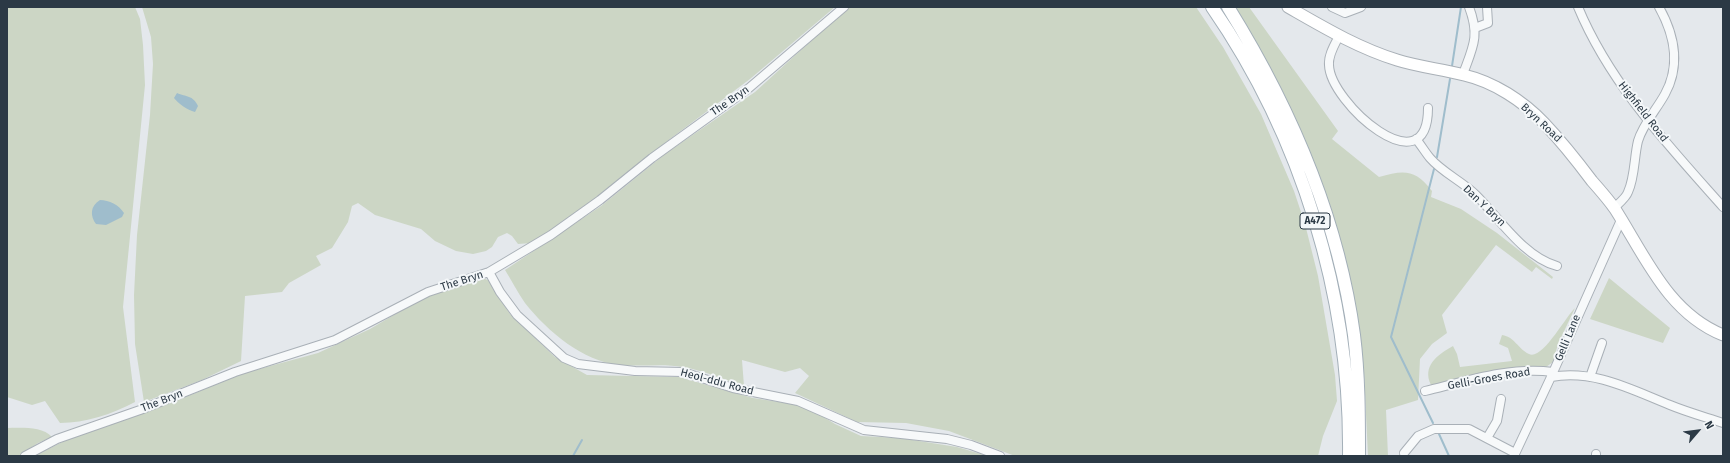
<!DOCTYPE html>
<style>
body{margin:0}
#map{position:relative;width:1730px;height:463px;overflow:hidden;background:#e4e8ec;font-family:"Fira Sans",sans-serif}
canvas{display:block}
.frame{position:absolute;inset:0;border:8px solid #2b3945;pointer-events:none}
.north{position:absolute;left:1678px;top:411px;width:40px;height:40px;-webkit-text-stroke:3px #f4f7f9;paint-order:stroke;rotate:62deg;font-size:11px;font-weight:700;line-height:16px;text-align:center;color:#2b3945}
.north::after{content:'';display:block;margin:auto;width:14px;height:18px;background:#2b3945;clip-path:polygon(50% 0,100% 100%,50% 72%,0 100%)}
</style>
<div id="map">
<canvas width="1730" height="463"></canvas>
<div class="frame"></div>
<div class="north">N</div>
</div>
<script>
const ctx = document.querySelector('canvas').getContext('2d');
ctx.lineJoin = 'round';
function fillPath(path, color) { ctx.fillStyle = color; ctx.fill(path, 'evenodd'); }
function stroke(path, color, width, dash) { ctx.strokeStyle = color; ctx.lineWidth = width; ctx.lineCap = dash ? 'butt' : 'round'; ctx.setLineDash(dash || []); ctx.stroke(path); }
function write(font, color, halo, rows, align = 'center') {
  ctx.font = font + ' "Fira Sans",sans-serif'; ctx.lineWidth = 4; ctx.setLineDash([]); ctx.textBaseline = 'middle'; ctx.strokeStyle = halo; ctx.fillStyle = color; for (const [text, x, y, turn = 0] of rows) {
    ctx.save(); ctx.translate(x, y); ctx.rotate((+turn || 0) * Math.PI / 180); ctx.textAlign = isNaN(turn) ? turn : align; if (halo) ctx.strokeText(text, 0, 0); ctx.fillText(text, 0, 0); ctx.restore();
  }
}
const green = new Path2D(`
 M7,7H135L140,19L143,45L145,85L123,307L135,402C113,414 85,423 60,423L45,401L32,405L7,397Z
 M142,7H835L750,79L670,139L611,188L532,243L518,244L512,236L507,233L498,237L492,247L486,251L473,254L456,251L435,241L421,229L375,215L358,203L352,206L348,222L332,248L316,256L321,265L289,283L282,292L245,296L241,361L202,380L144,402L135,344L134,295L137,235L150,115L153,64L151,37Z
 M848,7H1196L1223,47L1261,114L1294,191L1305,224L1318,276L1335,375L1337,401L1323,436L1318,456H1015L949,431L906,423L857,422L795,393L809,376L800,368L785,372L742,360L744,386C724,380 703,370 683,367C662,363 641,367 619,365C583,361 548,332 525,303C518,293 512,281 505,270L601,206L665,154L755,92Z
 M1234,7H1249L1338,131L1332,139L1379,177C1404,170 1415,169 1432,191L1431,197L1461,209L1497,233L1553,277L1552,279L1536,267L1532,272L1496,245L1442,315L1447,333L1432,344L1420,359L1418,400L1386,410L1388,456H1368L1364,372L1357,323L1321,182L1310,153L1272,71Z
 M482,278L488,280L510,314L555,357L587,375L679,377L753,398L792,404L814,411L835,424L861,436L900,438L957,447L988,456H35L66,440L193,394L237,375L318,353L370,329L426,296Z
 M1609,278L1670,328L1663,343L1590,319Z
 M1575,308L1558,344L1553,362L1546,367L1523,368L1431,385C1422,366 1437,355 1453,346L1457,354L1460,367L1512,361L1508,348L1499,344L1502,335C1515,337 1518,349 1529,354C1542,361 1566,316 1575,308Z
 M7,428C21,428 42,426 52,437L38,443L18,456H7Z`);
const water = new Path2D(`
 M177,93C186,97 193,95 198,106L195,112C187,110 179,104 174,98Z
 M100,200C109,200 119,205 124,213L122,217L106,225L96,224C90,216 90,206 100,200Z`);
const stream = new Path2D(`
 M1452,66L1461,7
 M1437,157L1450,79
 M1433,423L1391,337L1434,169
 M1439,434L1449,456
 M573,456L582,440`);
const street = new Path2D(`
 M1332,7L1345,13L1361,7
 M1578,7C1610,84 1668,145 1723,207
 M1475,28L1488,23L1487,7
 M1339,36C1335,44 1328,55 1329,65C1330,103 1428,189 1428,108
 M1463,74C1473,47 1480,36 1469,7
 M1416,139C1421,145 1425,152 1430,158C1443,173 1462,181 1476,195C1499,218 1524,257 1557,266
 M1614,208C1618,204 1626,198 1628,192C1635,177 1634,157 1638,141C1643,124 1657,109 1665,94C1681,65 1674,34 1659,7
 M489,272L500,292L517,315L564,358L578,364L635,371L683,372L733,388L798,401L864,430L947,439L971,445L1000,456
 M1551,377C1594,369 1632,390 1670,405C1687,412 1705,417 1723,423
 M1590,377L1602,343
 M1425,391C1466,381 1511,366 1553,372
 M1487,438L1497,421L1501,399
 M1404,453L1418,436L1434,429H1469L1515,453
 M25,456L57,439L140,410L235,372L335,340L428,292L489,272L551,235L600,200L652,158L749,88L844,7
 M1514,456L1551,377L1621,220
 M1596,456V454`);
const secondary = new Path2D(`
 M1288,7C1323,27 1358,48 1397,60C1419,67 1442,69 1464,75C1494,82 1523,101 1544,123C1561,141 1577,161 1592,181C1600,190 1608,199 1615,209C1645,256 1668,313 1723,335`);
const primary = new Path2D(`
 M1212,7C1302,137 1351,298 1349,456
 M1228,7C1290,107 1338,217 1354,335C1359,375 1359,415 1359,456`);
const shields = [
 [1315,221,30]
];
const shieldNames = [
 ["A472",1315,221]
];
const streetNames = [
 ["The Bryn",730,101,-35],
 ["Highfield Road",1643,112,52],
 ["Bryn Road",1541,123,43],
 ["Dan Y Bryn",1484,206,44],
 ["The Bryn",462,281,-18],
 ["Gelli Lane",1568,338,-67],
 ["Gelli-Groes Road",1489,379,-10],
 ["Heol-ddu Road",717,382,15],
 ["The Bryn",162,401,-21]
];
fillPath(green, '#ccd6c5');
fillPath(water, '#9fbdcc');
stroke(stream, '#9fbdcc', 2);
stroke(street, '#a9b0b7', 10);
stroke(secondary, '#a9b0b7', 13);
stroke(primary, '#a3afb8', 14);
stroke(street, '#f7f9fa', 8);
stroke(secondary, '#fff', 11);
stroke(primary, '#fff', 12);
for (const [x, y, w] of shields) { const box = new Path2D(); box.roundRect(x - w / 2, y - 8, w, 16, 3); ctx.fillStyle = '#f4f7f9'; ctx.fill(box); stroke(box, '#2b3945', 1); }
write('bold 10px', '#2b3945', null, shieldNames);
write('11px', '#2b3945', '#f4f7f9', streetNames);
</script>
